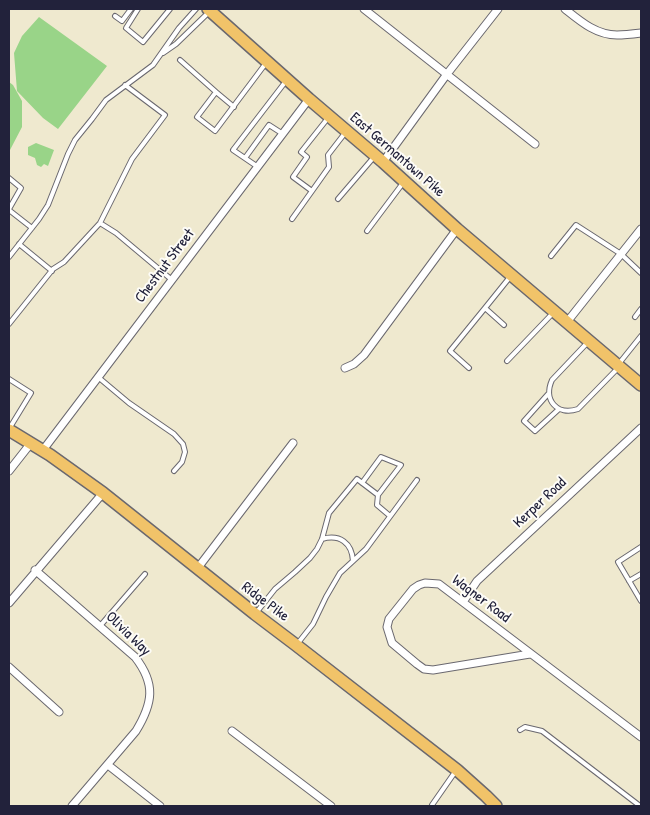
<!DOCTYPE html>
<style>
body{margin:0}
#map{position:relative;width:650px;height:815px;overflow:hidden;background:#efe9cf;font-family:"Patrick Hand",sans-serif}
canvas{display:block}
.frame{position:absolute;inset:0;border:10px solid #22223b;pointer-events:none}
</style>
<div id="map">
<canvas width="650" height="815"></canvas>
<div class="frame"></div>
</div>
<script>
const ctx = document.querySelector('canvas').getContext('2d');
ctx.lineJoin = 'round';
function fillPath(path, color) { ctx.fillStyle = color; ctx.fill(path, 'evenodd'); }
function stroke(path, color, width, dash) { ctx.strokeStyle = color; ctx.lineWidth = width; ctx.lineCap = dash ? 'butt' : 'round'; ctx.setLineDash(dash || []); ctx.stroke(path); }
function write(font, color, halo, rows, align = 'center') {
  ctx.font = font + ' "Patrick Hand",sans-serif'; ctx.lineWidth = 4; ctx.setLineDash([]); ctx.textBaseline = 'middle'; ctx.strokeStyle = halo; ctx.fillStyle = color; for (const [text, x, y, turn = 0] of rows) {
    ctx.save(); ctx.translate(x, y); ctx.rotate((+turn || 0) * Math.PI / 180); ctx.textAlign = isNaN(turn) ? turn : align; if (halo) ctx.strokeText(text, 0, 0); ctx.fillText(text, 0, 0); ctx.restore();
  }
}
const green = new Path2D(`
 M39,17L107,66L58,129L43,118L17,91L14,53L22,36Z
 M9,82L13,85L22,101V127L10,150L9,149Z
 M36,143L54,150L48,166L44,164L41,167L37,165L35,158L28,155V147Z`);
const service = new Path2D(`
 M138,9L126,28L143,42L170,9
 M115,16L122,21L131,9
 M163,53L176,44L208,13
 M180,60L216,92L197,117L215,131L266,63
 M216,92L234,107
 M245,158L269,125L283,134
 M258,167L233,150L286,81
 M9,178L21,188L9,209
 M312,191L329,167L328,155L345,133
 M338,199L374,157
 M9,210L32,228
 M292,219L312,191L293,177L307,157L301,152L328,118
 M100,223L116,233L172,280
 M367,231L403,183
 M19,244L52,271
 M551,256L576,225L621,254L641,273
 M9,257L39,219L48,205L68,154L75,140L92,119L106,100L153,65L179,28L196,9
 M635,317L641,309
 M9,324L53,269L64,262L100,223L132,159L165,115L125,85
 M504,325L485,308L510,277
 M588,342L552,380C543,400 557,416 578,409L619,367L621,361L641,336
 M507,361L553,313
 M469,368L450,351L485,308
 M98,377L129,403L174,434L183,444L185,452L182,462L174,471
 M9,379L31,393L9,429
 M549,393L524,421L535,431L559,409
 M362,483L381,457L401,465L378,495L377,505L390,516
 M322,539C340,534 352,543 353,561
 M641,547L618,562L641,601
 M629,581L641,574
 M256,613L275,589L295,572L310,558L317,549L322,539L329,513L357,479L378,495
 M100,626L145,574
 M298,643L313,624L326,597L340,573L366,549L417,480
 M520,730L525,727L542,731L640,806
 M432,805L455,772`);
const minor = new Path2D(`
 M364,9L535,144
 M565,9C580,21 596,35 617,35C625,35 633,34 641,33
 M383,162L447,74L498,9
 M567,322L641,229
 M345,368L354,364L364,355L457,229
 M43,450L309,99
 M9,471L31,443
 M197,569L293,443
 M35,570L135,657C156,684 153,703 136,731L72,806
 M463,602L477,581L641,428
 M9,603L103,493
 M530,654L433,670L424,669L417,664L392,643L387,627L389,619L413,589L419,585L425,583L439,584L641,737
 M9,667L59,712
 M232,731L331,806
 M108,765L160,806`);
const primary = new Path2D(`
 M208,9L309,99L383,162L457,229L641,385
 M9,430L50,455L103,493L255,614L296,645L457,770L486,796L496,806`);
const streetNames = [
 ["East Germantown Pike",397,155,41],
 ["Chestnut Street",165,266,-53],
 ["Kerper Road",540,503,-43],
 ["Wagner Road",481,599,37],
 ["Ridge Pike",265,602,37],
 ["Olivia Way",128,634,44]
];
fillPath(green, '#99d488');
stroke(service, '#6a686f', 6);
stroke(minor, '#6a686f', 9);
stroke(primary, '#6a686f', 14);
stroke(service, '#fff', 4);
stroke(minor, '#fff', 7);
stroke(primary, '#f1c369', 11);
write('15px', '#22223b', '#fdfcf7', streetNames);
</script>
